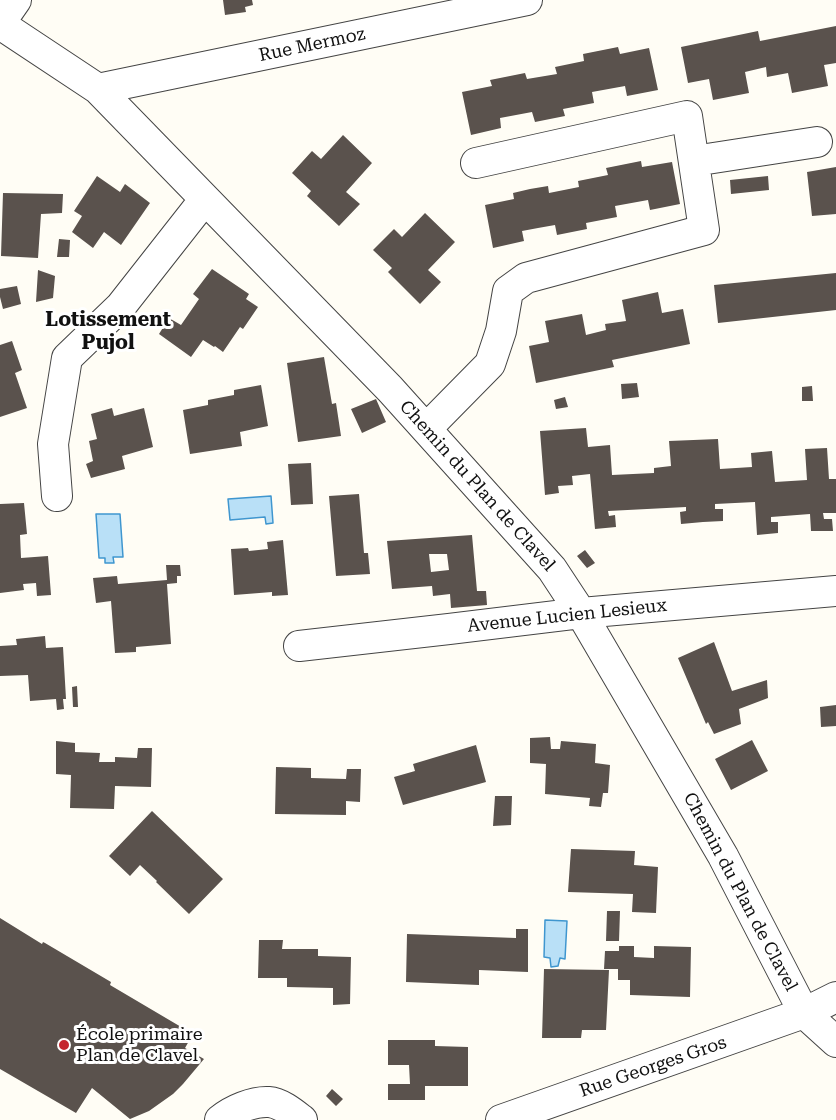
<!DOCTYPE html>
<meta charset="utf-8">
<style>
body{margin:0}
canvas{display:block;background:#fffdf5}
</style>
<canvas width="836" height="1120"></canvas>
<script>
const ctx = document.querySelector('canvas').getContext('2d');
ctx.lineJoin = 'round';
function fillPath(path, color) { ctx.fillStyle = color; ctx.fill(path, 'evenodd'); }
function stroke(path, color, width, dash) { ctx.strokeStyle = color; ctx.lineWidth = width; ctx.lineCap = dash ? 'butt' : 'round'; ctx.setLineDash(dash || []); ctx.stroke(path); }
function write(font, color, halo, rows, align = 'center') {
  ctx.font = font + ' "Roboto Serif",serif'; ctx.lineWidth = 6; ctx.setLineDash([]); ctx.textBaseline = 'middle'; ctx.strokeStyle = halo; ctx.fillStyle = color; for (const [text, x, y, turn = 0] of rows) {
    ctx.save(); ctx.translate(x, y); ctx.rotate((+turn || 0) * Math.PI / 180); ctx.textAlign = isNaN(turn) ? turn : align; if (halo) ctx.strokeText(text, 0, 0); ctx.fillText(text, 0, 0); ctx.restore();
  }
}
const water = new Path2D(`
 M271,496L273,523L266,524L265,517L230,520L228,499Z
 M96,514H120L123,557H113L114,563H105V558H99Z
 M545,920L567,921L565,959L560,958L558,966L551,967L550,958L544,957Z`);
const building = new Path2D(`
 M223,0H252L253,5L245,7L246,12L225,15Z
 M836,26V63L824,65L828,86L792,93L788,73L767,77L766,67L745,72L749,93L713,100L709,79L688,83L681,47L758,31L760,41Z
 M618,47L620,54L649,48L658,90L627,96L625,86L592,92L594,103L563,109L565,116L535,122L532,112L500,118L501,128L471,135L462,92L492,86L490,80L525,73L527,79L557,74L555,67L584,61L583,54Z
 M343,135L372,163L346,192L360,204L339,226L307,196L311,191L292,173L312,151L321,159Z
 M641,161L642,167L672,162L680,204L650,210L648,200L615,206L617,217L586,223L587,229L557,235L555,225L538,228L522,231L524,241L493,248L485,205L514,199L513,193L530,189L548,186L549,193L579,187L578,181L608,175L606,168Z
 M836,167V214L812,216L807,172Z
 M97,176L120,192L125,184L150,203L121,245L104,232L93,248L72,232L82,216L74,211Z
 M768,176L769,190L731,194L730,180Z
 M3,193L63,194L62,213L41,214L38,258L1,256Z
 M425,213L455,242L428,270L441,282L420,304L388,272L392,268L373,250L394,229L402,237Z
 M59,239L70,240L69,257H57Z
 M212,269L249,294L246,299L258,307L243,329L240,327L223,352L215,346L214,347L203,340L191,357L159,334L169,318L181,325L199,299L193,294Z
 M38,270L55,276L53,298L36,302Z
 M836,273V310L718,323L714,285Z
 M17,286L21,304L3,309L0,297V289Z
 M658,292L662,313L683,309L690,344L612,360L614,367L536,383L529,346L549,342L545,321L582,314L586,335L606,330L605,324L626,321L622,300Z
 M12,341L22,370L15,373L27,408L0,417V345Z
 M324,357L332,404L336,403L341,436L298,442L287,363Z
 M637,383L639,397L622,399L621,384Z
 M261,385L268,426L240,432L242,446L190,454L183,410L208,405V400L234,395V390Z
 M812,386L813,401H802V387Z
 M565,397L568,407L556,409L554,400Z
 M376,399L386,422L362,433L351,409Z
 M112,408L114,416L144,408L153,447L122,456L125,469L91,478L86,464L93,461L89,441L97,439L91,414Z
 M586,428L588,447L610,445L612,475L654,473V468L671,466L669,441L718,439L720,469L752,467L751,453L772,451L775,482L807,480L805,449L827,448L829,479H836V513H823L824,519H832L833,531H811L810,514L771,517V522H778V533L757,535L755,502L715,504V509H723V521L703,522L681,524L680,512L686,511V507L608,511L609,516L615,515L616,527L595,529L590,474L572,476L573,485L558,486L559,493L545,495L540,431Z
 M311,463L313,504L291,505L288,464Z
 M359,494L364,553H368L370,574L336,576L329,496Z
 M24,503L27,534L20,535L21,558L48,556L51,595L37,596L36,583L23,584L24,590L0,593V504Z
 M472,535L477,591H486L487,605L451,608L450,594L433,596L432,586L392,589L387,541ZM429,554H447L449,570L431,572Z
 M283,540L288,595L272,596V592L234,595L231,549L248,548L249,551L268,549L267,542Z
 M585,550L595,563L587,568L577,556Z
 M166,565H180L181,576H177V583L167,584L171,644L136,647V652L115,653L111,601L96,603L93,578L117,576L118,584L167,580Z
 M45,636L46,648L63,647L66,699H63L64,709L57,710L56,699L30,701L28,675L0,676V646L17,645L16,639Z
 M714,642L732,691L767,680L768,698L739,709L741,724L714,734L708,722L706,724L678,658Z
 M77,686L78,707H73L72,687Z
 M836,705V726L821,727L820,707Z
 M550,737L551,749H560L561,741L596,744L595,763L610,765L608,793H603L601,807L589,806L590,798L545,794L546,764L530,763V738Z
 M752,740L768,771L731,790L715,759Z
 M56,741L75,743V752L100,753L99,762H115V757L137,758L138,748H152L151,787L115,786L114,809L70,808L71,775L56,774Z
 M476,745L486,782L403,805L394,777L415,771L413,764Z
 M276,767L311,768V778L346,779L347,769H361L360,802L346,801V815L275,814Z
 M495,796H512L511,825L493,826Z
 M152,811L223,879L189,914L156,882L157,881L140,865L130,876L109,856Z
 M571,849L635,851L634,865L658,867L656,913L632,912L633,894L568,892Z
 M607,911H620L619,941H606Z
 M0,918L42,944L43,942L45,943L111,982L110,985L193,1034L185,1048L204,1059L183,1084L173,1094L149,1111L130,1119L92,1088L76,1113L0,1069Z
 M516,929H528V972L479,970V985L406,982L407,934L516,938Z
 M259,940H283L282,949H318V956L351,957L350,1004L333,1005V988L287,987V978H258Z
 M619,946H634V957L654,958V946L691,947L690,997L630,995V980H618V969H604L605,951H619Z
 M544,969L609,970L606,1030H582L581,1038H542Z
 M388,1040H435V1046L468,1047V1086H425V1100H388V1084H410L409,1065H388Z
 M332,1089L343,1099L336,1106L326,1096Z`);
const street = new Path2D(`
 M0,23L16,0
 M0,24L98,89L390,389L552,569L581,613L723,856L804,1013L836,1042
 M98,89L527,0
 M694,161L817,142
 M426,429L490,364L501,331L508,291L526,278L704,230L687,116L476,163
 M57,496L53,444L67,358L121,306L205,199
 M299,646L449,629L581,613L836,591
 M220,1120C232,1110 253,1101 269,1102C281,1103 293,1113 302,1120
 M501,1120L804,1013L836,997`);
const markers = [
 [64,1045,6,"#c4262e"]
];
const streetNames = [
 ["Rue Mermoz",312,45,-12],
 ["Chemin du Plan de Clavel",477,486,48],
 ["Avenue Lucien Lesieux",567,616,-6],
 ["Chemin du Plan de Clavel",740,892,62],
 ["Rue Georges Gros",653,1067,-19]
];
const poiNames = [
 ["École primaire",76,1035],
 ["Plan de Clavel",76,1056]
];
const neighbourhoodNames = [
 ["Lotissement",108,320],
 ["Pujol",108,343]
];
fillPath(water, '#b9e0f7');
stroke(water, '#3f96cf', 1.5);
fillPath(building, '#5a524d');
stroke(street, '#444', 32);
stroke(street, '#fff', 30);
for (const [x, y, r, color] of markers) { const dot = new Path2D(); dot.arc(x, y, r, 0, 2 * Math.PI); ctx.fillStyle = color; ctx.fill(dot); stroke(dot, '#fff', 2); }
write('18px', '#111', '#fff', streetNames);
write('18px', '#111', '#fff', poiNames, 'left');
write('bold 20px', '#111', '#fff', neighbourhoodNames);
</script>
